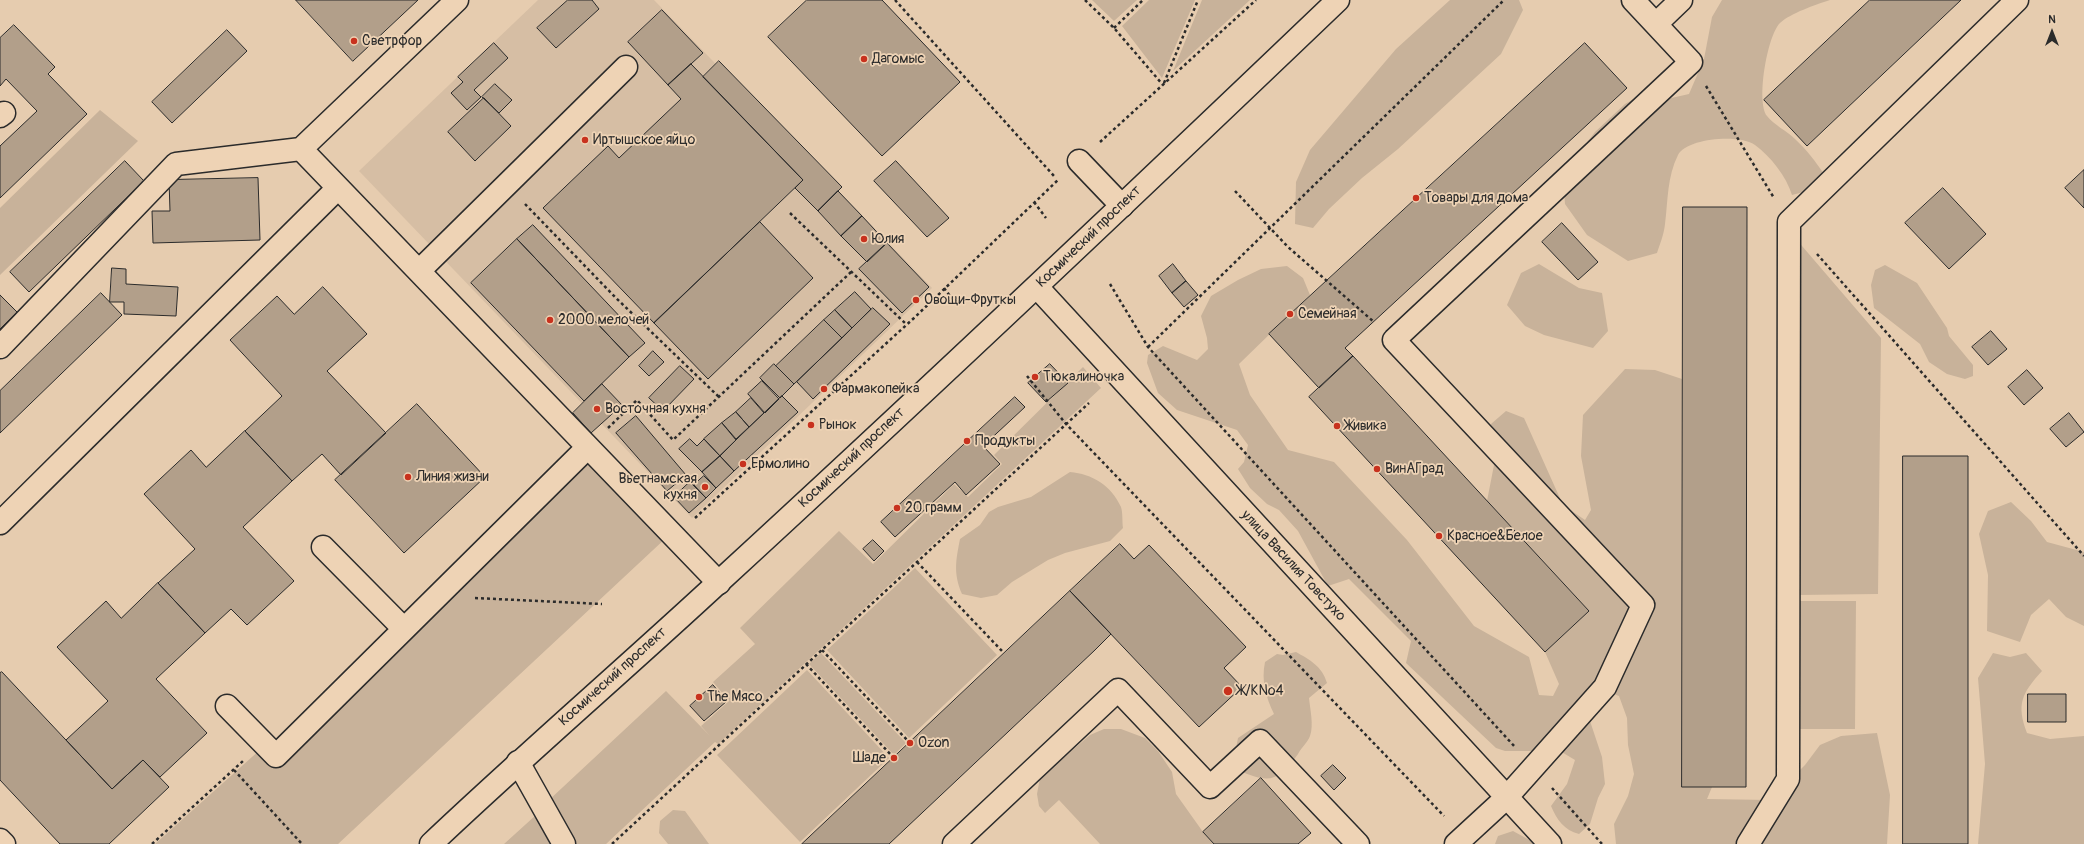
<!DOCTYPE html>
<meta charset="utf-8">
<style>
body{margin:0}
#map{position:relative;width:2084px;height:844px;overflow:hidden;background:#e6ccaf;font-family:Pangolin,sans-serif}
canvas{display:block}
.north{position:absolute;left:2032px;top:12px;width:40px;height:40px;-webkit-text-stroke:3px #eed3b5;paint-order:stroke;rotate:0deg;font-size:11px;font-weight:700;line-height:16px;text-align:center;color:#2b2b2b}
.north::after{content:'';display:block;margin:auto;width:14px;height:18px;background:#2b2b2b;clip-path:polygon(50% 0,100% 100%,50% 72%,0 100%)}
</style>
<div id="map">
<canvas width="2084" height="844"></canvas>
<div class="north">N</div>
</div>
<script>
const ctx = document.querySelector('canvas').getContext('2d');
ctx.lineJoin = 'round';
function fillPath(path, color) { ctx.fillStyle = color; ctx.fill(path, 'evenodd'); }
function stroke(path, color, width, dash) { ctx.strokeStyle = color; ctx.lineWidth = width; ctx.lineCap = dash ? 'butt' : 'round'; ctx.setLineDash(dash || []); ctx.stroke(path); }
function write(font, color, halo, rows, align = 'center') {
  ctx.font = font + ' Pangolin,sans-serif'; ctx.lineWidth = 3.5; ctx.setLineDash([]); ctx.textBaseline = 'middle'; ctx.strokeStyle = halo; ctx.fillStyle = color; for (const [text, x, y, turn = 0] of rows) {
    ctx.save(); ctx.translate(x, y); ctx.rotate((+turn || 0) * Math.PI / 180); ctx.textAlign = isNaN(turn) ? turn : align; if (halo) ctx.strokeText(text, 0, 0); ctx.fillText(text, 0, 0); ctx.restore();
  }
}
const built = new Path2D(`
 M538,0H654L932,288L692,518L359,171Z`);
const green = new Path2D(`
 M1092,0H1137L1114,21Z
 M1149,0H1195L1162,78L1122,26Z
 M1202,0H1250L1173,71Z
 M1450,0H1519L1523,10L1501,54L1398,149L1362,178L1329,209L1313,228L1295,224L1296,182L1310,150L1396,49Z
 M1722,0H1830C1815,5 1791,13 1780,23C1767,36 1756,102 1767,116C1774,125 1787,131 1795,139C1806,149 1816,162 1824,174L1815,189L1792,195C1786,176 1771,157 1755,145C1740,134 1687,138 1678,155C1667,177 1668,200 1665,224C1664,234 1660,244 1657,253L1628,261L1587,235L1565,204L1563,174L1595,132L1625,104L1647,91L1667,99L1689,94L1704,59L1712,17Z
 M100,110L138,141L0,275V208Z
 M1796,239L1881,338L1878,594L1799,595Z
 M1539,264L1579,288L1602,293L1608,331L1593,348L1544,335L1525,326L1507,305L1521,273Z
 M1885,265L1917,283L1947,328L1949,336L1973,365V376L1965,379L1947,374L1929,362L1920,344L1874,308L1871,285L1875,270Z
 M1287,266L1303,278L1310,295L1239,364L1250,395L1288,450L1334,462L1407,540L1474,626L1529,657L1539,695L1553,696L1559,684L1545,652L1589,611L1487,501L1494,465L1491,424L1506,411L1524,418L1563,505L1585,520L1591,510L1581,456L1583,415L1625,369L1655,370L1682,379V787H1712L1707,799L1770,800L1805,765L1820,745L1841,736L1877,733L1890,795L1887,844H1616L1614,824L1628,796L1634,774L1628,745L1627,718L1619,696L1595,687L1588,695L1590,721L1602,757L1605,784L1598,798L1590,824L1579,834C1564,830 1557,820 1551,806L1567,784L1575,760L1560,751H1505L1496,748L1406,663L1411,641L1349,579L1328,586L1298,531L1279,510L1267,504L1250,488L1238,469L1244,462L1248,445L1237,430L1177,410L1158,393L1147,363L1148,355L1163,346L1197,360L1208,349L1207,338L1201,316L1211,296L1238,280L1261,269Z
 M1083,367L1101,388L718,744L715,742L606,844H568L548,801L666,691L710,736L701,726L729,701L713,682L755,644L740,628L839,531L873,564L954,484L968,497L1002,464L994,455Z
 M588,453L667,537L338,844H155L262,748L276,760Z
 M1070,472C1092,474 1111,485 1121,507C1123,513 1122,522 1123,528L1110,541L1065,553L1048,560L1012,582L997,595L981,598L962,594C953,573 956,560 960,539L980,525L989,512L998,507L1031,497Z
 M2011,502L2031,521L2047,542L2084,552V626L2066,617L2049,599L2031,615L2020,642L1987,631L1988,575L1979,534L1988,511Z
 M915,568L997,655L909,738L827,650Z
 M1797,601H1856L1855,729H1796Z
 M1296,652C1310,660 1322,666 1327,683L1309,698C1310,709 1314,725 1310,736C1308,742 1301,748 1298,754C1278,782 1269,784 1238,770L1234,758L1238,738L1274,714C1266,697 1261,681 1265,662L1277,654L1283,655Z
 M821,653L906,743L894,755L809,664Z
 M1993,653L2010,657L2026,653L2042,671C2022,693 2016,704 2027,733L2050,739L2084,736V844H1978L1985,764L1978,678Z
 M807,670L889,758L800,842L717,755Z
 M1104,729H1121L1145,738L1158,751L1172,772L1176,794L1203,832L1214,844H1100L1059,800L1045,813L1039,806L1037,794L1040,778L1090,735Z
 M673,810L685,811L709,844H668L659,833L660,821Z
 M536,815L553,844H504Z
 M1513,831L1533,842L1535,844H1495L1498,836Z`);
const building = new Path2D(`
 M296,0H418L353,61Z
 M568,0H592L599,9L556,48L537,28Z
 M807,0H882L960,82L882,156L768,37Z
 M1870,0H1961L1807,146L1764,100Z
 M662,10L703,53L668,85L628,42Z
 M14,25L55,67L48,74L87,114L0,198V146L37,111L6,79L0,86V38Z
 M227,30L247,51L172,123L152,102Z
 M494,43L508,58L474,90L481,97L467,110L451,93L463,82L458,77Z
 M1585,43L1627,88L1345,348L1353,356L1319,388L1269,334Z
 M719,61L842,187L818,211L795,188L803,180L703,77Z
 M691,64L803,180L654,323L543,208L608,146L619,158L681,99L668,85Z
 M495,84L512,100L499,113L482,97Z
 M484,98L511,126L475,161L448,132Z
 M125,161L144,181L29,292L10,272Z
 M896,161L949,218L927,237L874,181Z
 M2084,170V208L2065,188Z
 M258,178L260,240L153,243L152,211H170L169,180Z
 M1943,188L1986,234L1949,269L1905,223Z
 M838,191L862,216L841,236L818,211Z
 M1683,207H1747L1746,787H1682Z
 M862,216L887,243L867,262L841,236Z
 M760,222L813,278L708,379L654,323Z
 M1562,223L1598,262L1578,280L1542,242Z
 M533,225L645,343L629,357L517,239Z
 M517,239L629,357L584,401L471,283Z
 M887,243L929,287L902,313L859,269Z
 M1173,264L1186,281L1172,293L1159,276Z
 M112,268L126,269V284L178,287L176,316L124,314V302H110Z
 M1186,281L1198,295L1184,307L1172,293Z
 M323,287L367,334L327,371L386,433L341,475L322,454L292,481L245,431L282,396L230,340L277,296L294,314Z
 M855,292L871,309L852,328L835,310Z
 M101,293L122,315L0,433V391Z
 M0,295L17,312L0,329Z
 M873,308L890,324L813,399L797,382Z
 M835,310L852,328L842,338L824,320Z
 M824,320L842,338L794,384L776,366Z
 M1991,331L2007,349L1988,365L1972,347Z
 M653,351L664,362L649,376L639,366Z
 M1353,356L1589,611L1545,652L1309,397Z
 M774,364L794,384L780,398L760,378Z
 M1050,364L1068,383L1046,402L1028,383Z
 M680,366L694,379L663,411L649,398Z
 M2027,370L2043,388L2024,405L2008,387Z
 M762,381L779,399L765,413L748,394Z
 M602,384L622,405L591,433L573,413Z
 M782,396L798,412L734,471L720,456Z
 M1015,397L1025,407L983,446L1000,464L966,495L955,482L895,537L881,522Z
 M751,398L764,413L749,427L736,412Z
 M417,404L485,477L404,553L335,480Z
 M736,412L749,427L736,439L722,423Z
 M2069,413L2084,432L2066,447L2050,429Z
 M636,416L686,475L667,491L616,433Z
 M722,423L736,440L720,456L704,439Z
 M245,431L292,481L243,527L294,581L247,625L231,609L205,633L158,583L195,549L144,494L191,450L206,467Z
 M690,439L697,446L704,439L720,456L702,472L679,449Z
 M720,456L734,471L716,488L702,472Z
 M1903,456H1968V844H1903Z
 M704,476L716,488L706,498L694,485Z
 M690,482L706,498L689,513L674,497Z
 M873,540L884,551L874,561L863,549Z
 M1120,544L1134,559L1149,545L1246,647L1224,668L1242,687L1199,727L1070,591Z
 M158,583L205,633L156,679L207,733L160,777L143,760L112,789L66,740L108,701L57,647L106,601L121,618Z
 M1070,591L1111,634L1095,650L889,844H802Z
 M2,672L112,789L143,760L169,787L109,844H60L0,780V673Z
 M713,685L727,701L704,721L690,706Z
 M2028,694H2066V722H2028Z
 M1333,765L1346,778L1334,790L1321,776Z
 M1261,778L1311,833L1298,844H1214L1203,832Z`);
const path = new Path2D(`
 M895,0L1054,176
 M1085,0L1114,28L1163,85
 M1114,28L1143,0
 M1164,83L1198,0
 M1706,86L1774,198
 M1100,142L1256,0
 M1235,191L1288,247L1374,322
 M1034,202L1046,218
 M525,204L615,297L719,397
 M790,213L907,325
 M1817,254L2084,556
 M1110,284L1148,347L1515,747
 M944,288L950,296
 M1148,347L1504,0
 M1027,376L1066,424L1444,816
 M608,428L637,400L673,440L851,272
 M695,518L914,318L1059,179
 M917,562L1002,651
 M475,598L602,604
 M822,650L908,741
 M806,664L892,756
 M234,770L302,844
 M1552,788L1602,844
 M152,844L243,761
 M612,844L1089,403`);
const minor = new Path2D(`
 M1656,24L1681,0
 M0,116L4,113
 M301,149L719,583
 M1079,161L1122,206
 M419,271L626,67
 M1037,287L1550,844
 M0,347L176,164L301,149L457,0
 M0,523L338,188
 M323,547L404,629
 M227,706L276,756L588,447
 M518,762L564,844
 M0,840L4,844
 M954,844L1118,690L1210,787L1260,741L1358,844
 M1456,844L1506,798L1605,687L1643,605L1394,340L1691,62L1633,0
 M1748,844L1788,779L1789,222L2017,0`);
const major = new Path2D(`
 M431,844C526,754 625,669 721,580C929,389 1134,195 1338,0`);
const markers = [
 [354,41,4,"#c8321e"],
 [864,59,4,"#c8321e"],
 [585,140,4,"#c8321e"],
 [1416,198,4,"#c8321e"],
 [864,239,4,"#c8321e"],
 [916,300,4,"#c8321e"],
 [1290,314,4,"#c8321e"],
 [550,320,4,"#c8321e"],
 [1035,377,4,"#c8321e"],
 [824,389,4,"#c8321e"],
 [597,409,4,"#c8321e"],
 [811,425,4,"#c8321e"],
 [1337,426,4,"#c8321e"],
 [967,441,4,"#c8321e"],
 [743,464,4,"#c8321e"],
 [1377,469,4,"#c8321e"],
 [408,477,4,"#c8321e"],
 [705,487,4,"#c8321e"],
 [897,508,4,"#c8321e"],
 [1439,536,4,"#c8321e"],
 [1228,691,5,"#c8321e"],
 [699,697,4,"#c8321e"],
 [910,743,4,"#c8321e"],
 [894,758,4,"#c8321e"]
];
const poiNames = [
 ["Светрфор",362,41],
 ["Дагомыс",872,59],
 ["Иртышское яйцо",593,140],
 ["Товары для дома",1424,198],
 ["Юлия",872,239],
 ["Овощи-Фруткы",924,300],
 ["Семейная",1298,314],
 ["2000 мелочей",558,320],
 ["Тюкалиночка",1043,377],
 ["Фармакопейка",832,389],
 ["Восточная кухня",605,409],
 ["Рынок",819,425],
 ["Живика",1345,426],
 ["Продукты",975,441],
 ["Ермолино",751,464],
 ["ВинАГрад",1385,469],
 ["Линия жизни",416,477],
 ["Вьетнамская",697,479,"right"],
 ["кухня",697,495,"right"],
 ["20 грамм",905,508],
 ["Красное&Белое",1447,536],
 ["Ж/К№4",1237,691],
 ["The Мясо",707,697],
 ["Ozon",918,743],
 ["Шаде",886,758,"right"]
];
const streetNames = [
 ["Космический проспект",1089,237,-44],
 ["Космический проспект",852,458,-43],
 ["улица Василия Товстухо",1293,566,47],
 ["Космический проспект",613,677,-42]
];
fillPath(built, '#d6bea4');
fillPath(green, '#c8b29a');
fillPath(building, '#b29f8a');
stroke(building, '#2b2b2b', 1);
stroke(minor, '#2b2b2b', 25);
stroke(major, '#2b2b2b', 25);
stroke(path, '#2b2b2b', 2.5, [3, 3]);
stroke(minor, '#eed3b5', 22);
stroke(major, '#eed3b5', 22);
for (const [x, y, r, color] of markers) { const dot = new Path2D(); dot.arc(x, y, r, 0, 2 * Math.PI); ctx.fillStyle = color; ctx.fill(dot); stroke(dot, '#eed3b5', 1.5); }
write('14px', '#2b2b2b', '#eed3b5', poiNames, 'left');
write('14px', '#2b2b2b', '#eed3b5', streetNames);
</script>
